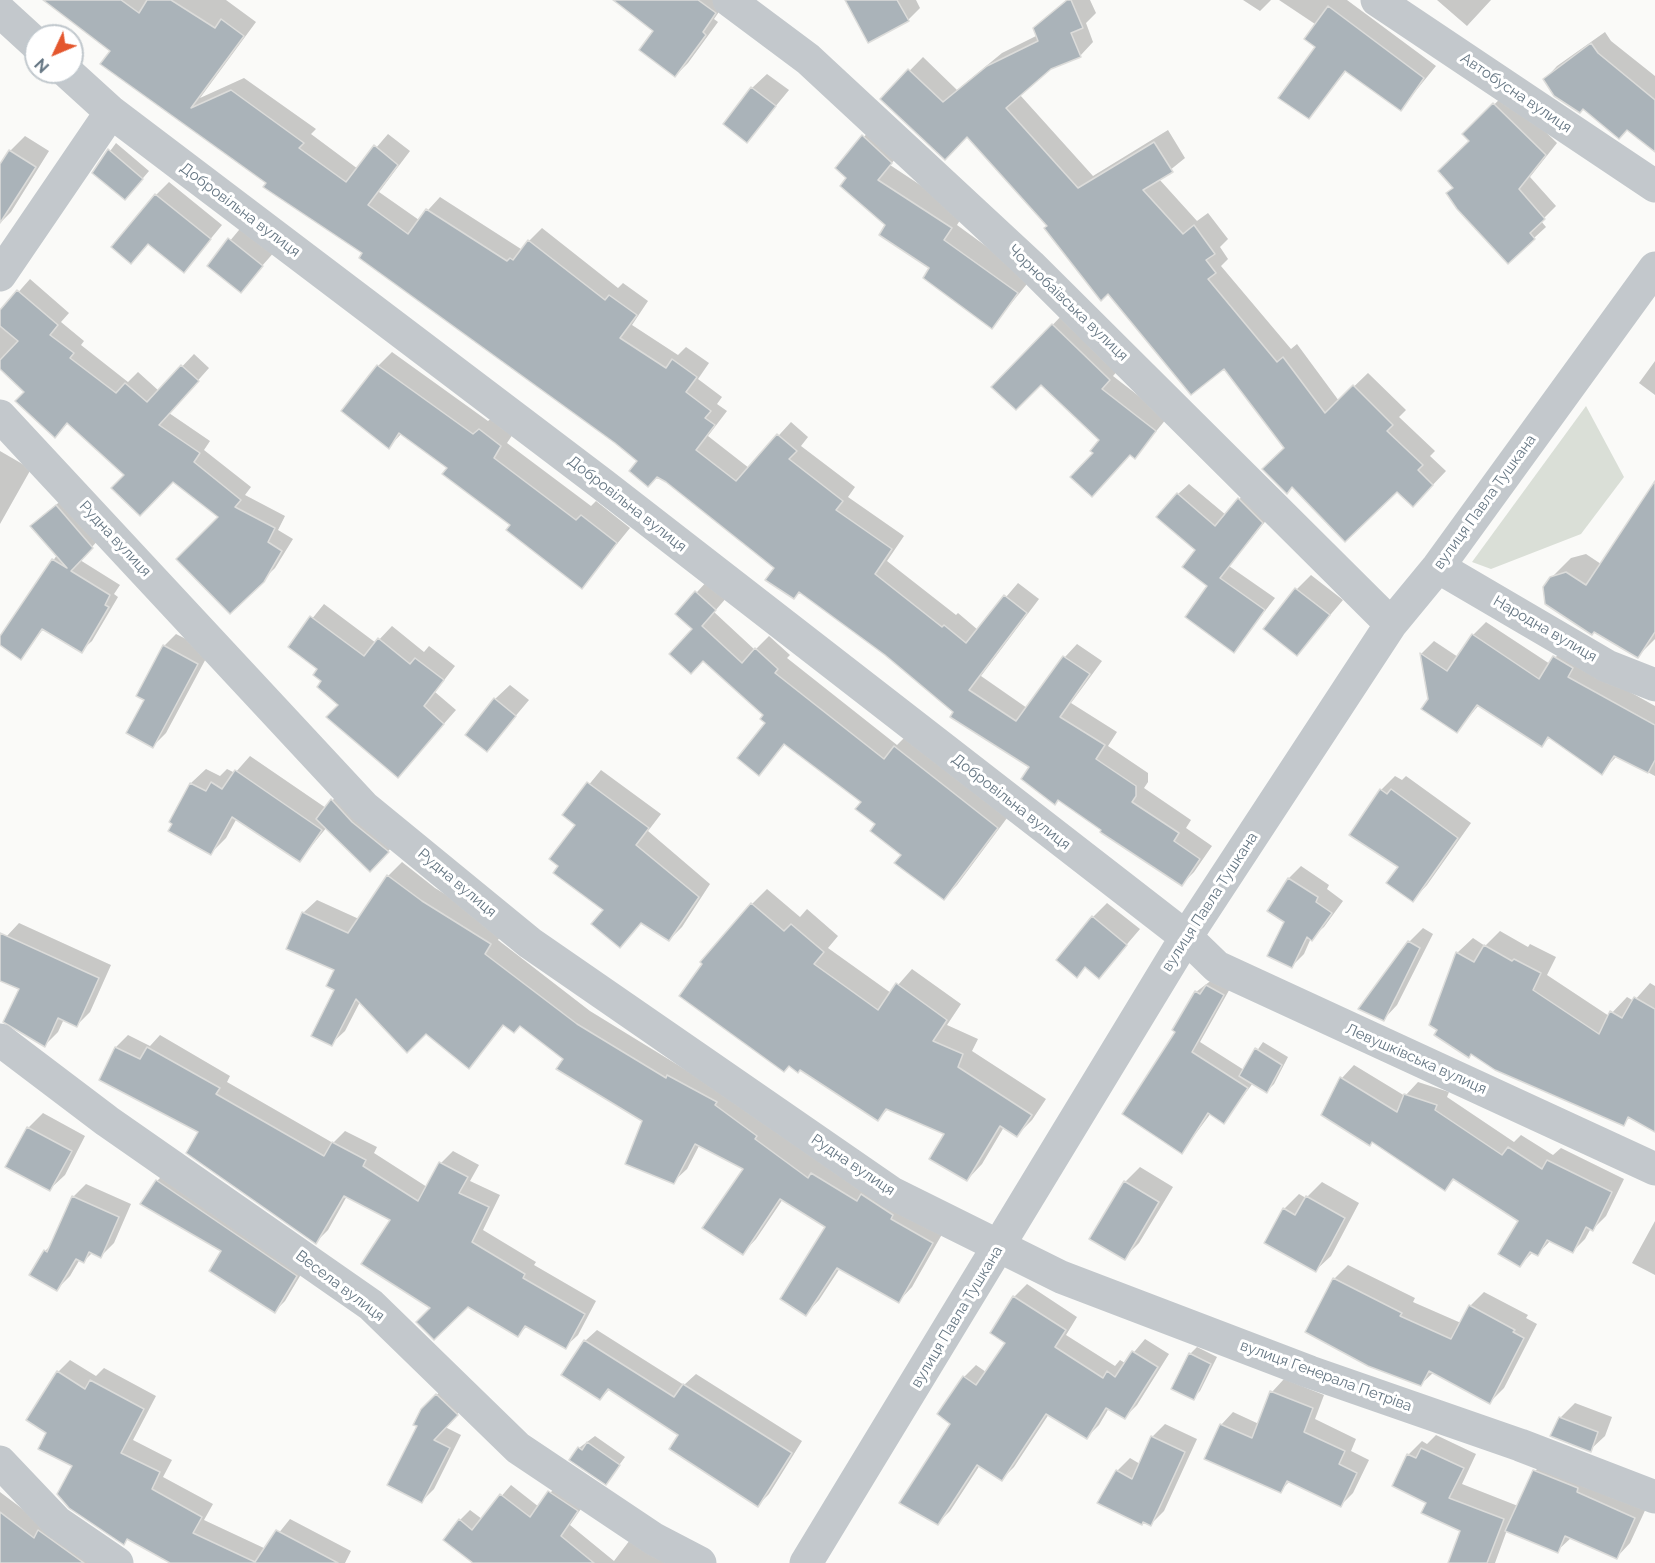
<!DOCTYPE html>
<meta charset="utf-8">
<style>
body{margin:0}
#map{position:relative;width:1655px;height:1563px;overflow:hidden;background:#fafaf8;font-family:Raleway,sans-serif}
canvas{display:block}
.north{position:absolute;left:24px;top:24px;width:60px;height:60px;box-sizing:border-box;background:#fff;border:2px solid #c1c8cd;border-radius:50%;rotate:226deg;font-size:16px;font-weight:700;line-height:24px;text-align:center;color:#657683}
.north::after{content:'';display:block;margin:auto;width:21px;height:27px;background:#e4572e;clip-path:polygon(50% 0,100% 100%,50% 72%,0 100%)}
</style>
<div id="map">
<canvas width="1655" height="1563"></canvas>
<div class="north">N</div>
</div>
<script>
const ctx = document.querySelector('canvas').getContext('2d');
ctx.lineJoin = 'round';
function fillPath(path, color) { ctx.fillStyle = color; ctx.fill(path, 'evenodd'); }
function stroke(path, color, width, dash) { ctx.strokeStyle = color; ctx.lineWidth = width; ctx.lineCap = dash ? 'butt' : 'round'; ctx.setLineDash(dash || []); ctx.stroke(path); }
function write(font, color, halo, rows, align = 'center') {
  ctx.font = font + ' Raleway,sans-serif'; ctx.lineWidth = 6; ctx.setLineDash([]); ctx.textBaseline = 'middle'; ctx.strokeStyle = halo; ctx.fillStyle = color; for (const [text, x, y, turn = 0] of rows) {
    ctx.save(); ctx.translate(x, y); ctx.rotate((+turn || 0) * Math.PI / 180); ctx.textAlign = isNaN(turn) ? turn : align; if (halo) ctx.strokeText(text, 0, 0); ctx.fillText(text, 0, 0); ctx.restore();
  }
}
const green = new Path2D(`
 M1586,406L1624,477L1581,534L1491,569L1472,562Z`);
const shadow = new Path2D(`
 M45,0H226L256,22L200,98L244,78L316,129L311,134L358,169L388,134L410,151L379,192L419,220L440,197L521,249L542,228L618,288L623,283L648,301L632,325L678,355L686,347L709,363L698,379L722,397L717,404L727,411L708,436L749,468L791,422L808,437L801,446L855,487L848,497L904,536L887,561L956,615L958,613L978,630L1018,583L1039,599L981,676L1027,708L1065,657L1077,644L1102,661L1071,703L1117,732L1108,746L1148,773V782L1144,788L1191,820L1186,828L1212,846L1194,872L1182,884L1059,799L1055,803L1031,766L955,712L886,654L639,461L268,182L112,51Z
 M614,0H721L725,3L714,19L718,22L688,63L675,76L655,30Z
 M847,0H916L920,8L908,20Z
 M1067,0H1090L1096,13L1086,23L1093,42L1080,56L1050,68L1020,95L1093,176L1168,130L1185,158L1159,179L1197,221L1208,213L1228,239L1220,247L1228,259L1221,266L1291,349L1297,344L1339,401L1368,373L1406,410L1399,417L1435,451L1430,456L1446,471L1427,491L1397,490L1286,448L1225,367L1108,292L967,135L882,99L923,57L957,90L1002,53L1038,35L1035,29Z
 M1243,0H1271L1260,11Z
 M1279,0H1347L1436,66L1401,109L1347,70L1309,117L1345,44Z
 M1437,0H1491L1467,26Z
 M1605,32L1611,41L1655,76V150L1628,128L1583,107L1545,79L1557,66Z
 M767,74L789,90L747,141L752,88Z
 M1506,93L1557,143L1530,177L1556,206L1541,221L1546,227L1534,238L1454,187L1471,141L1464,134Z
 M877,122L905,148L890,165L964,214L957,225L1031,279L992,327L887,224L849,178L837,168Z
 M25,136L49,151L11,212L0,223V167L10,151Z
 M116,143L149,171L132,191L94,173Z
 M169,182L222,225L184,271L149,243L131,262L156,195Z
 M244,224L276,250L240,291L209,266Z
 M30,279L69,313L61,322L84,341L81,345L128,382L138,372L159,391L194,354L209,368L169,413L210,441L204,450L251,487L245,495L285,516L278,530L293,539L275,568L230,612L220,517L173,480L127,475L69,422L55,436L26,392L0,367V313Z
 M1065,312L1121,367L1113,376L1167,418L1135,457L1131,453H1095L1101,440L1042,383L993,387Z
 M392,352L488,421L494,416L515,431L507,443L591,506L596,501L630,528L582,587L449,468L402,433L389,447L378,366Z
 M1655,361V395L1639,383Z
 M0,451L31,469L0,524Z
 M1189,484L1226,515L1249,488L1273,512L1229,566L1275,598L1234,651L1178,494Z
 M1655,484V639L1638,656L1547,582L1571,558L1586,554L1601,564Z
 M67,496L102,536L80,560L120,585L114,594L118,597L92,641L81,651L44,628L21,658L0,643V638L57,555L42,516Z
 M1311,575L1343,600L1297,654V589Z
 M709,579L728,596L714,612L755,650L769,636L790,655L787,658L897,745L908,734L1010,814L957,885L944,898L903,854L863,802L786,743L759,774L767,723L765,715L694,629L677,614Z
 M324,604L376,643L392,626L424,652L429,646L455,666L435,692L456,710L398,776L340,704L323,681L319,668L290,646Z
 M1486,622L1550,664L1567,644L1580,664L1655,706V776L1617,756L1601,773L1550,737L1542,745L1479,705L1457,731L1430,699L1421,654L1434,641L1458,657L1473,635Z
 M176,634L210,651L166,733L153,746L146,700L164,646Z
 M510,685L529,700L487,750L495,699Z
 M250,756L326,808L339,793L395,844L370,870L327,827L300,860L237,818L226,838L211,853L171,821L191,783L206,769L220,776L227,769L235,773Z
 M601,770L661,814L648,831L710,884L682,927L669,940L642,922L620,946L577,824L564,815Z
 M1395,776L1402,780L1406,776L1471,823L1427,885L1413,900L1400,867L1381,790Z
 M402,862L435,888L504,930L498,940L590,1011L945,1229L912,1287L899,1301L840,1268L819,1300L806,1314L827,1227L783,1199L756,1239L743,1253L745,1168L700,1144L687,1169L673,1182L644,1120L520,1025L505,1024L469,1067L426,1032L360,1002L345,1031L331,1044L336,969L303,913L317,900L359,919L388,876Z
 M1301,866L1329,885L1327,889L1343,901L1324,927L1311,938L1304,954L1292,966L1286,921L1269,910L1289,878Z
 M767,889L800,917L807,909L838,936L828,948L891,993L912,969L961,1004L947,1025L978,1039L972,1051L1046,1099L1032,1120L1017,1135L1004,1127L982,1164L967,1180L946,1134L889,1108L878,1119L752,904Z
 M1107,903L1140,929L1099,977L1086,966L1077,976L1093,917Z
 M19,923L111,965L90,1012L77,1025L64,1019L58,1032L45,1045L21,989L0,980V951L6,937Z
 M1423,928L1433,934L1397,1005L1384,1019L1361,1008L1409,942Z
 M1500,931L1528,947L1530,944L1556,957L1547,975L1609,1016L1627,997L1634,1001L1650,983L1655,986V1130L1630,1117L1623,1124L1457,953L1473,938L1485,946Z
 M1217,976L1232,985L1200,1042L1244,1070L1263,1042L1288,1057L1274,1084L1267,1091L1253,1083L1224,1122L1211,1113L1182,1152L1178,1031L1196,992Z
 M128,1035L150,1046L160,1035L230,1076L227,1082L333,1143L345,1131L377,1147L374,1153L427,1187L441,1163L453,1151L479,1165L470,1181L500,1195L483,1230L536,1262L534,1265L596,1301L578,1335L565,1347L527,1326L518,1335L468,1305L433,1307L392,1219L347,1196L328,1230L316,1242L200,1132L101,1079L116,1047Z
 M1354,1065L1405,1096L1418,1082L1449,1092L1447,1097L1514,1142L1521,1135L1553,1155L1561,1148L1624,1179L1606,1216L1593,1229L1591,1228L1585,1239L1573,1251L1551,1240L1538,1254L1533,1252L1520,1265V1221L1455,1179L1444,1189L1373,1141L1323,1115L1342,1078Z
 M43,1113L85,1136L65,1175L50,1189L28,1128Z
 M1140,1167L1173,1187L1139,1243L1124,1258L1125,1182Z
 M167,1171L306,1266L285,1301L275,1311L157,1181Z
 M1322,1182L1359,1203L1331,1256L1316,1270L1284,1209L1299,1194L1306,1198Z
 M86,1184L131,1204L114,1243L101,1256L93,1252L84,1261L80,1259L70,1276L57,1289L45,1251L52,1244L73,1197Z
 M1655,1221V1275L1632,1263Z
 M1348,1265L1415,1298L1413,1302L1461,1323L1470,1306L1484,1292L1528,1315L1526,1318L1537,1324L1504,1388L1490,1402L1434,1372L1421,1384L1334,1279Z
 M1027,1284L1077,1317L1066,1335L1115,1366L1120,1360L1125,1363L1145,1339L1169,1354L1137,1405L1125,1417L1109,1408L1099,1425L1087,1437L1049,1414L1014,1467L1002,1479L980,1465L950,1511L938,1523L952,1423L964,1377L976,1365L986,1372L1007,1343L992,1333L1015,1296Z
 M597,1330L684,1385L696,1374L802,1441L769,1494L758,1505L680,1435L610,1389L600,1399L564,1375L585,1341Z
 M1197,1347L1217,1357L1200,1391L1193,1398L1190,1354Z
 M70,1360L96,1376L104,1368L156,1396L133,1440L172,1460L163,1477L213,1504L204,1520L266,1549L290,1519L351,1551L345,1563H173L128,1538L124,1543L74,1466L48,1432L58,1372Z
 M1284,1379L1324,1395L1315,1419L1356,1439L1351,1451L1369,1460L1353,1493L1341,1505L1290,1481L1280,1491L1221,1425L1233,1412L1259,1424L1272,1392Z
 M449,1383L469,1402L445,1427L461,1435L434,1489L422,1501L419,1426L422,1409Z
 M1575,1403L1612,1417L1605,1436L1590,1450L1560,1418Z
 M1165,1424L1197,1439L1164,1511L1151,1524L1144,1521L1117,1471L1130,1458L1140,1464L1152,1437Z
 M1436,1435L1476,1454L1462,1484L1518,1506L1535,1471L1549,1457L1648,1504L1630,1543L1617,1557L1572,1537L1557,1551L1507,1530L1495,1563H1449L1462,1530L1428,1503L1408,1455L1422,1441L1427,1444Z
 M595,1436L625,1457L606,1483L579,1448Z
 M560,1481L587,1500L570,1525L614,1561L636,1532L670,1553L664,1563H475L460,1520L470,1510L482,1519L511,1485L539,1507Z
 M0,1492L45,1526L100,1563H0Z`);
const building = new Path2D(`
 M43,0H121L139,13L147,0H171L215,28L221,19L244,36L191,108L231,90L304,143L299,148L346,182L374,145L398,165L368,205L408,234L426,209L507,261L510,258L513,260L528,240L605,300L609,295L637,315L620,338L666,368L672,359L697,377L686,392L711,411L705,418L715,425L696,450L736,481L777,434L797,451L789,459L843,501L836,510L892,549L875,574L942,627L944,625L966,643L1004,595L1027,613L969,690L1016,721L1063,656L1090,674L1060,717L1105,745L1096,759L1136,786V796L1132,802L1179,833L1174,841L1200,859L1182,886L1100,832L1101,830L1058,800L1055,805L1021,779L1029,767L950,717L953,712L885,655L799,592L794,599L765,580L774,568L666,482L657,477L648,487L629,471L637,461L615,443L359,258L362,253L263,187L266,183L100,64L110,51Z
 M613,0H698L716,13L703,32L706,35L675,77L639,50L653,31Z
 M845,0H897L909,21L868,43Z
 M1067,0H1071L1083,28L1071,33L1081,57L1051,69L1006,108L1078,188L1154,142L1173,172L1143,190L1183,234L1194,225L1215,254L1206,260L1216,273L1208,279L1277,362L1283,357L1325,413L1353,385L1393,425L1387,431L1423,465L1418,470L1433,485L1413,507L1397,492L1345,542L1292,487L1287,494L1262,469L1284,448L1224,369L1191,395L1108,294L1101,301L1044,228L1047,226L967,137L945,160L880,99L908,69L943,102L987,66L1038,41L1033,28Z
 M1328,6L1424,78L1401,111L1345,71L1309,119L1278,98L1315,47L1304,39Z
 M1591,43L1598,53L1655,100V152L1627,130L1619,139L1583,109L1580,113L1554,96L1543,79Z
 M751,87L776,106L747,143L723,124Z
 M1493,103L1546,155L1519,189L1545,219L1530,233L1535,239L1508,264L1457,209L1446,193L1453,188L1438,171L1469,141L1462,134Z
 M862,135L892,163L878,180L952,228L944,240L1018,293L992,329L923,278L929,268L879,235L885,225L840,186L846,178L835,168Z
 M108,149L143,179L125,200L92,173Z
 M9,150L36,167L0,223V164Z
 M155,194L211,239L184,273L148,244L131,264L111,247Z
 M228,238L263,266L241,293L207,266Z
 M17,290L58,325L50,335L74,353L70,358L116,393L125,383L147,402L181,365L199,381L159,425L200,453L194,462L241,500L235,507L275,528L268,542L282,551L264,582L230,614L176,559L218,517L173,482L140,516L111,488L124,475L67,423L55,438L15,401L24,392L0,369V360L18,341L0,326V310Z
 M1052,324L1110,380L1102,389L1156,431L1135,459L1130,455L1092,497L1070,477L1093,453L1090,451L1099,440L1041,385L1016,410L991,387Z
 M377,365L473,434L479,429L501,446L494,458L576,520L581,515L617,543L582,589L506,530L510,525L442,474L447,468L399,433L389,449L341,411Z
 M1655,481V632L1638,658L1594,632L1592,635L1545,604L1543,587L1550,577L1566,572L1586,585Z
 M1177,493L1215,526L1238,498L1263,523L1220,578L1265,610L1234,653L1185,617L1207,586L1182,567L1195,550L1156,517Z
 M56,505L93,548L71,571L110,595L105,605L109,607L82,653L42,629L21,660L0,645V636L52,559L67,568L30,526Z
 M1295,588L1330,615L1297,656L1263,629Z
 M695,591L716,610L702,626L742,663L755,648L778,669L775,673L884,759L894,746L998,828L944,900L894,863L901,855L870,831L875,824L855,809L861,802L784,744L759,776L737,758L765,723L760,719L763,715L703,661L691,674L669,654L692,629L675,614Z
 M310,616L364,656L378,638L410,664L415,658L444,680L424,706L444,724L398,778L326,717L338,705L317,687L321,681L313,675L317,669L288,647Z
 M1472,634L1539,679L1553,656L1573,668L1568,677L1655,725V760L1648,773L1614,756L1602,775L1548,737L1542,747L1477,705L1457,733L1421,709L1428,699L1420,653L1447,671Z
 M163,645L198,664L153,748L126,733L144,700L136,696Z
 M494,698L516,716L487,752L465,735Z
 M235,770L322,830L300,862L232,817L211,855L168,831L172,824L169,822L190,783L206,791L211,782L222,789Z
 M587,782L649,828L636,845L699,897L669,941L641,923L620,948L591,924L603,910L553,873L558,866L549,859L575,825L562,815Z
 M1380,789L1387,794L1391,789L1458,838L1413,902L1386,883L1398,867L1349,835Z
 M331,799L352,822L389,852L370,872L316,819Z
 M387,875L422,901L491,944L485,954L577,1024L666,1078L667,1075L717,1102L715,1105L757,1136L755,1139L808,1178L811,1173L857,1201L861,1194L893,1215L891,1219L933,1243L899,1303L837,1268L806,1316L780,1299L825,1227L780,1199L743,1255L702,1228L743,1169L695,1144L674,1184L625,1164L642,1121L556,1069L563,1059L520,1026L514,1033L503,1025L469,1069L426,1034L407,1053L356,999L332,1046L311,1036L334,990L326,986L334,970L286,949L302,912L348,933Z
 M1288,878L1318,897L1316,902L1332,913L1312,941L1307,937L1292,968L1267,956L1284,922L1267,911Z
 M751,903L784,931L791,924L824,952L814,964L878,1010L896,983L947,1020L933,1041L963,1054L958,1067L1032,1115L1017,1137L1000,1126L967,1181L929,1159L944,1134L886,1109L878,1121L800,1070L798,1073L789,1066L784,1072L679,996L702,964L700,962Z
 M1092,916L1127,945L1099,979L1085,967L1077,978L1056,960Z
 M0,933L99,978L77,1027L58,1018L45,1047L3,1022L19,989L0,981Z
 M1408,941L1420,948L1384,1021L1358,1009Z
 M1484,945L1512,961L1514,959L1541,973L1533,990L1599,1034L1610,1011L1622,1018L1634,997L1655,1009V1132L1628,1117L1624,1126L1495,1070L1471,1054L1469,1058L1434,1035L1437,1030L1429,1025L1456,952L1474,962Z
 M1206,985L1224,995L1192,1052L1248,1088L1224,1124L1208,1113L1182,1154L1122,1114L1175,1032L1172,1030L1195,991L1200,994Z
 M115,1047L140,1059L147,1047L220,1088L216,1094L324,1156L332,1142L366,1160L363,1166L418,1201L439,1162L468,1177L459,1193L489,1207L472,1242L525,1274L523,1278L585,1314L566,1349L525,1326L518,1337L468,1307L434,1340L416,1322L430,1308L361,1264L390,1220L344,1196L316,1244L186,1153L198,1132L99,1080Z
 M1255,1048L1282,1065L1267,1093L1239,1076Z
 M1340,1077L1397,1112L1404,1094L1437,1105L1435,1110L1502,1155L1508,1147L1542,1169L1547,1160L1612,1192L1593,1231L1586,1227L1573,1253L1547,1240L1538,1256L1530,1252L1520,1267L1498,1254L1518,1221L1453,1179L1445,1191L1372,1142L1370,1146L1321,1115Z
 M27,1127L72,1151L50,1191L5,1167Z
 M156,1180L297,1276L275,1313L209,1271L221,1251L140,1204Z
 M1124,1181L1159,1202L1125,1260L1089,1239Z
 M72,1196L119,1217L101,1258L89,1252L84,1263L76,1259L57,1291L29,1275L44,1250L47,1252Z
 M1306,1196L1345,1218L1316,1272L1264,1243L1283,1208L1295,1215Z
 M1333,1278L1402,1313L1400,1316L1451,1339L1469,1305L1515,1330L1513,1332L1524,1338L1490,1404L1429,1371L1421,1386L1368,1366L1305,1332Z
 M1013,1296L1066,1330L1055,1347L1103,1378L1107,1371L1115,1377L1132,1351L1158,1367L1125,1419L1106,1408L1087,1439L1046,1414L1002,1481L977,1465L938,1525L899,1503L950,1424L937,1414L963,1376L976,1385L1005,1343L990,1333Z
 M584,1340L674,1397L683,1384L792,1453L758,1507L669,1449L678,1435L608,1389L600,1400L561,1375Z
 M1189,1353L1211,1364L1194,1400L1171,1389Z
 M57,1371L85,1389L90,1380L144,1409L121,1453L160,1472L152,1489L202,1517L193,1533L255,1562L276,1530L338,1563H170L127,1539L124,1545L69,1508L57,1494L72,1466L38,1449L46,1433L26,1420Z
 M1270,1391L1313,1408L1304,1432L1345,1451L1339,1464L1357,1473L1341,1507L1287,1481L1281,1493L1204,1459L1220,1424L1252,1438Z
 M436,1394L458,1415L434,1440L450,1448L422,1503L387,1485L417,1426L413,1425L421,1409Z
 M1559,1417L1598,1432L1591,1452L1550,1436Z
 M1151,1436L1185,1452L1151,1526L1143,1522L1142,1525L1097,1503L1116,1470L1132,1479Z
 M587,1442L620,1465L606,1485L569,1460L578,1447L582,1450Z
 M1421,1448L1464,1468L1449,1498L1504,1519L1487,1563H1448L1460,1531L1421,1513L1426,1503L1392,1486L1407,1454L1416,1458Z
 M1533,1470L1578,1488L1577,1492L1635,1518L1617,1559L1565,1536L1558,1553L1505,1531Z
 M548,1491L578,1511L561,1536L594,1563H473L443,1540L459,1519L472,1530L500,1494L530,1517Z
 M0,1512L34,1538L38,1530L84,1563H0Z`);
const minor = new Path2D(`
 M729,0L808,59L1030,265L1391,624
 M1377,0L1655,186
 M0,11L36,44
 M67,72L111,112L602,484L1186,937L1217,967L1655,1169
 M0,275L111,112
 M0,416L364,807L530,943L892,1193L1061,1277L1310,1372L1520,1445L1655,1497
 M1438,567L1607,666L1655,685
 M0,1040L107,1121L371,1305L518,1448L654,1539L700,1563
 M0,1462L57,1522L117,1563
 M806,1563L1186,937L1391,624L1438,567L1655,268`);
const streetNames = [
 ["Автобусна вулиця",1516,93,34],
 ["Добровільна вулиця",240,210,37],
 ["Чорнобаївська вулиця",1068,303,44],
 ["вулиця Павла Тушкана",1485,502,-54],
 ["Добровільна вулиця",627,504,38],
 ["Рудна вулиця",115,539,47],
 ["Народна вулиця",1545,629,30],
 ["Добровільна вулиця",1011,802,38],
 ["Рудна вулиця",457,883,40],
 ["вулиця Павла Тушкана",1210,902,-57],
 ["Левушківська вулиця",1416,1059,24],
 ["Рудна вулиця",853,1165,34],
 ["Весела вулиця",340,1286,37],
 ["вулиця Павла Тушкана",957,1317,-59],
 ["вулиця Генерала Петріва",1326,1376,20]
];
fillPath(green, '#dadfd7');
fillPath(shadow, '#0003');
fillPath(building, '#aab3b9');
stroke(building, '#dcdcda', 1.5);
stroke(minor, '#c3c8cc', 33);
write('15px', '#657683', '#fff', streetNames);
</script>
